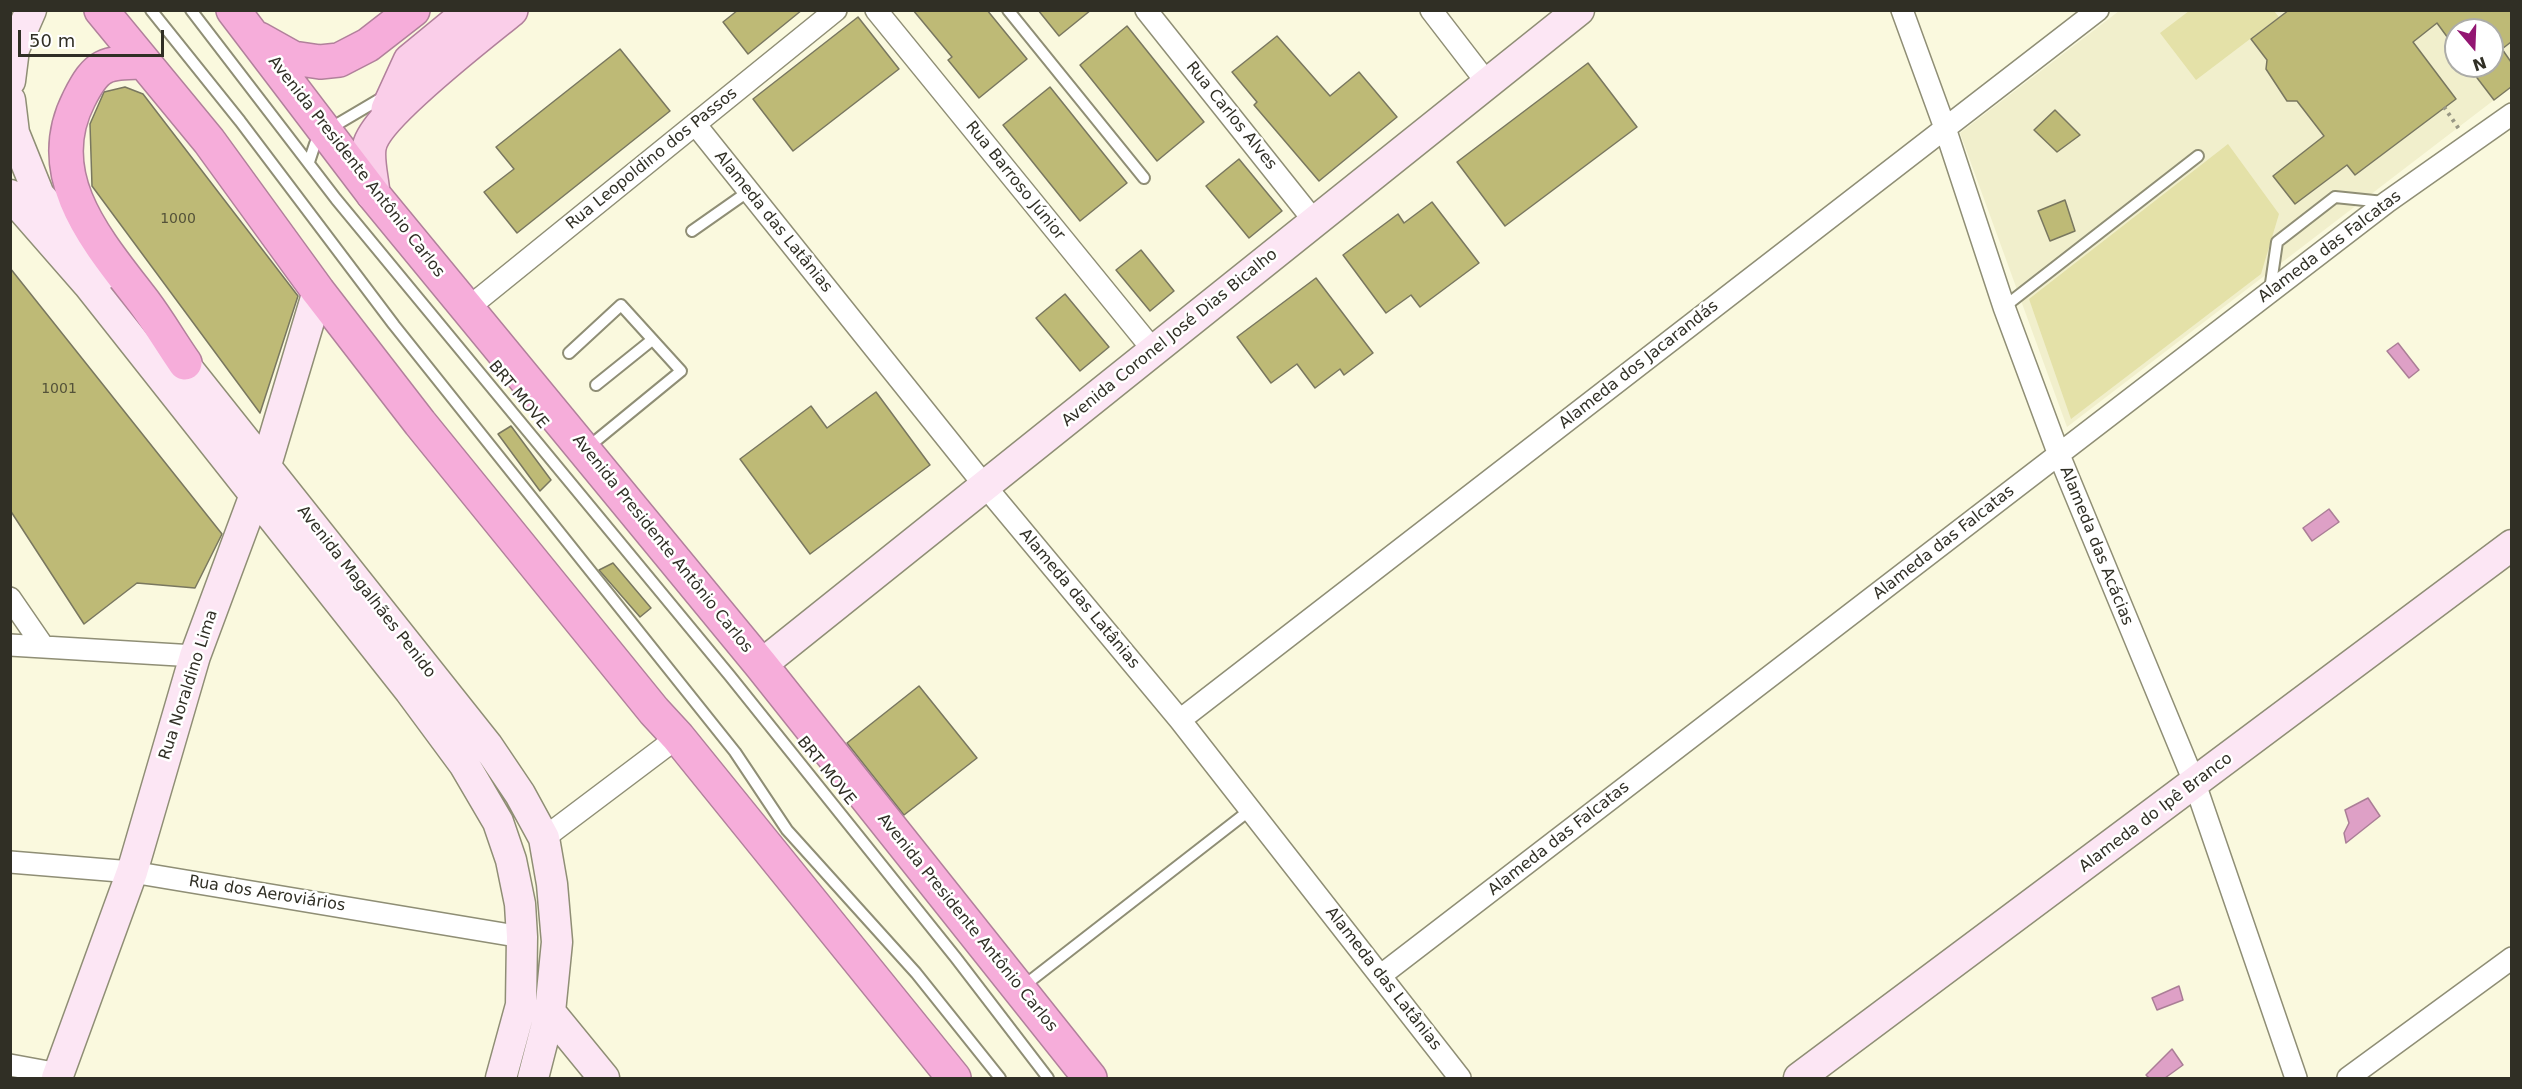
<!DOCTYPE html>
<meta charset="utf-8">
<style>
body{margin:0}
#map{position:relative;width:2522px;height:1089px;overflow:hidden;background:#faf9de;font-family:"DejaVu Sans",sans-serif}
canvas{display:block}
.frame{position:absolute;inset:0;border:12px solid #302f25;pointer-events:none}
.north{position:absolute;left:2444px;top:18px;width:60px;height:60px;box-sizing:border-box;background:#fff;border:2px solid #acaca8;border-radius:50%;rotate:161deg;font-size:16px;font-weight:700;line-height:24px;text-align:center;color:#302f25}
.north::after{content:'';display:block;margin:auto;width:21px;height:27px;background:#931672;clip-path:polygon(50% 0,100% 100%,50% 72%,0 100%)}
.scale{position:absolute;left:18px;top:30px;width:146px;height:27px;box-sizing:border-box;border:3px solid #302f25;border-top:0;padding-left:8px;font-size:18px;line-height:21px;white-space:nowrap;color:#302f25;-webkit-text-stroke:4px #fff;paint-order:stroke}
</style>
<div id="map">
<canvas width="2522" height="1089"></canvas>
<div class="frame"></div>
<div class="north">N</div>
<div class="scale">50 m</div>
</div>
<script>
const ctx = document.querySelector('canvas').getContext('2d');
ctx.lineJoin = 'round';
function fillPath(path, color) { ctx.fillStyle = color; ctx.fill(path, 'evenodd'); }
function stroke(path, color, width, dash) { ctx.strokeStyle = color; ctx.lineWidth = width; ctx.lineCap = dash ? 'butt' : 'round'; ctx.setLineDash(dash || []); ctx.stroke(path); }
function write(font, color, halo, rows, align = 'center') {
  ctx.font = font + ' "DejaVu Sans",sans-serif'; ctx.lineWidth = 5; ctx.setLineDash([]); ctx.textBaseline = 'middle'; ctx.strokeStyle = halo; ctx.fillStyle = color; for (const [text, x, y, turn = 0] of rows) {
    ctx.save(); ctx.translate(x, y); ctx.rotate((+turn || 0) * Math.PI / 180); ctx.textAlign = isNaN(turn) ? turn : align; if (halo) ctx.strokeText(text, 0, 0); ctx.fillText(text, 0, 0); ctx.restore();
  }
}
const built = new Path2D(`
 M2119,11H2511V87L2067,427L1960,133ZM2456,30H2492V66H2456Z`);
const green = new Path2D(`
 M2189,11H2274L2279,17L2196,80L2160,33Z
 M2228,144L2279,214L2261,274L2071,419L2029,299Z`);
const water = new Path2D(`
 M2398,343L2419,370L2409,378L2387,351Z
 M2329,509L2339,522L2312,541L2303,528Z
 M2368,798L2380,816L2346,843L2344,833L2349,823L2345,810Z
 M2179,986L2183,1000L2157,1010L2152,998Z
 M2172,1049L2183,1065L2165,1078H2149L2146,1075Z`);
const building = new Path2D(`
 M738,10H802L748,54L723,22Z
 M913,10H987L1027,59L979,98L948,60L952,57Z
 M1038,10H1091L1059,36Z
 M2289,10H2511V42L2502,49L2511,62V87L2494,100L2468,66H2492V30H2456V49L2437,23L2413,42L2456,99L2355,175L2347,165L2295,204L2273,176L2324,136L2297,101H2287L2266,69L2267,60L2251,39Z
 M858,17L899,69L793,151L753,99Z
 M1127,26L1204,122L1157,161L1080,65Z
 M1277,36L1330,96L1359,72L1397,117L1319,181L1254,105L1257,102L1232,72Z
 M620,49L670,111L517,233L484,192L514,169L496,147Z
 M1588,63L1637,127L1505,226L1457,162Z
 M125,87L143,94L298,296L260,413L92,186L90,124L104,92Z
 M1050,87L1127,183L1080,221L1003,125Z
 M2055,110L2080,135L2057,152L2034,130Z
 M1239,159L1282,211L1249,238L1206,186Z
 M2065,200L2075,231L2050,241L2038,211Z
 M1432,202L1479,263L1420,307L1411,295L1386,313L1343,255L1398,214L1404,223Z
 M1141,250L1174,291L1150,311L1116,270Z
 M10,268L222,534L195,588L137,583L84,624L10,510Z
 M1316,278L1373,353L1344,375L1340,369L1315,388L1297,364L1271,383L1237,337Z
 M1065,294L1109,347L1080,371L1036,318Z
 M876,392L930,465L810,554L740,459L811,406L827,428Z
 M511,426L551,480L540,491L498,434Z
 M613,563L651,608L640,617L599,570Z
 M919,686L977,758L904,815L847,743Z`);
const path = new Path2D(`
 M2444,107L2459,129`);
const lane = new Path2D(`
 M151,10L240,121L394,325L735,752L787,830L916,973L1000,1078
 M191,10L336,199L730,676L956,958L1048,1078
 M1008,10L1144,178
 M309,162L315,144L324,132L385,96
 M692,231L749,191
 M2270,290L2277,242L2335,197L2384,202
 M2004,307L2198,156
 M569,353L621,305L681,371L587,448
 M596,385L652,340
 M1021,988L1250,810`);
const street = new Path2D(`
 M876,10L1154,351
 M1146,10L1315,222
 M1431,10L1488,84
 M1902,10L1945,128L2004,307L2059,455L2195,784L2296,1078
 M695,124L985,486L1180,720L1460,1078
 M468,308L836,10
 M10,598L43,646
 M10,645L195,656
 M1180,720L2098,10
 M544,838L678,737
 M10,862L132,872L522,937
 M1380,976L2387,202L2512,114
 M10,1065L59,1074
 M2348,1078L2512,958`);
const secondary = new Path2D(`
 M10,81L14,49L31,10
 M10,100L14,133L39,195L106,273
 M10,195L88,284L410,691L464,764L498,822L511,860L520,904L522,937L521,1005L501,1078
 M169,345L487,745L520,794L544,838L552,884L557,942L550,1012L533,1078
 M761,665L1579,10
 M550,1012L604,1078
 M57,1078L132,872L195,656L266,465L318,291
 M1799,1078L2512,545`);
const primary = new Path2D(`
 M388,109L410,61L472,10
 M373,194C372,180 367,162 369,148C373,117 483,33 511,10`);
const highway = new Path2D(`
 M101,10L209,141L318,291L420,423L654,711L678,737L954,1078
 M233,10L373,194L761,665L1090,1078
 M259,39L293,58L320,62L339,60L368,45L413,10
 M143,62C105,63 97,63 79,99C39,177 99,243 144,302C159,322 171,343 185,363`);
const numberNames = [
 ["1000",178,219],
 ["1001",59,389]
];
const streetNames = [
 ["Rua Carlos Alves",1231,116,51],
 ["Rua Leopoldino dos Passos",652,159,-39],
 ["Avenida Presidente Antônio Carlos",356,167,52],
 ["Rua Barroso Júnior",1015,181,51],
 ["Alameda das Latânias",773,222,51],
 ["Alameda das Falcatas",2330,247,-37],
 ["Avenida Coronel José Dias Bicalho",1170,338,-39],
 ["Alameda dos Jacarandás",1639,365,-38],
 ["BRT MOVE",518,395,50],
 ["Alameda das Falcatas",1944,543,-38],
 ["Avenida Presidente Antônio Carlos",662,544,51],
 ["Alameda das Acácias",2096,546,68],
 ["Avenida Magalhães Penido",366,592,52],
 ["Alameda das Latânias",1079,599,50],
 ["Rua Noraldino Lima",189,685,-72],
 ["BRT MOVE",826,771,51],
 ["Alameda do Ipê Branco",2156,813,-37],
 ["Alameda das Falcatas",1559,839,-38],
 ["Rua dos Aeroviários",267,894,9],
 ["Avenida Presidente Antônio Carlos",967,923,51],
 ["Alameda das Latânias",1383,979,52]
];
fillPath(built, '#f1efcc');
fillPath(green, '#e4e1a8');
fillPath(water, '#dea0c6');
stroke(water, '#aa7e96', 1.5);
fillPath(building, '#beba76');
stroke(building, '#79775f', 1.5);
stroke(lane, '#8f8e75', 14);
stroke(street, '#8f8e75', 24);
stroke(secondary, '#8f8e75', 33);
stroke(primary, '#b1819b', 36);
stroke(highway, '#b1819b', 36);
stroke(path, '#989784', 4, [3, 4.5]);
stroke(lane, '#fff', 10);
stroke(street, '#fff', 21);
stroke(secondary, '#fce6f4', 30);
stroke(primary, '#facee9', 33);
stroke(highway, '#f6adda', 33);
write('14px', '#545239', null, numberNames);
write('16px', '#302f25', '#fff', streetNames);
</script>
